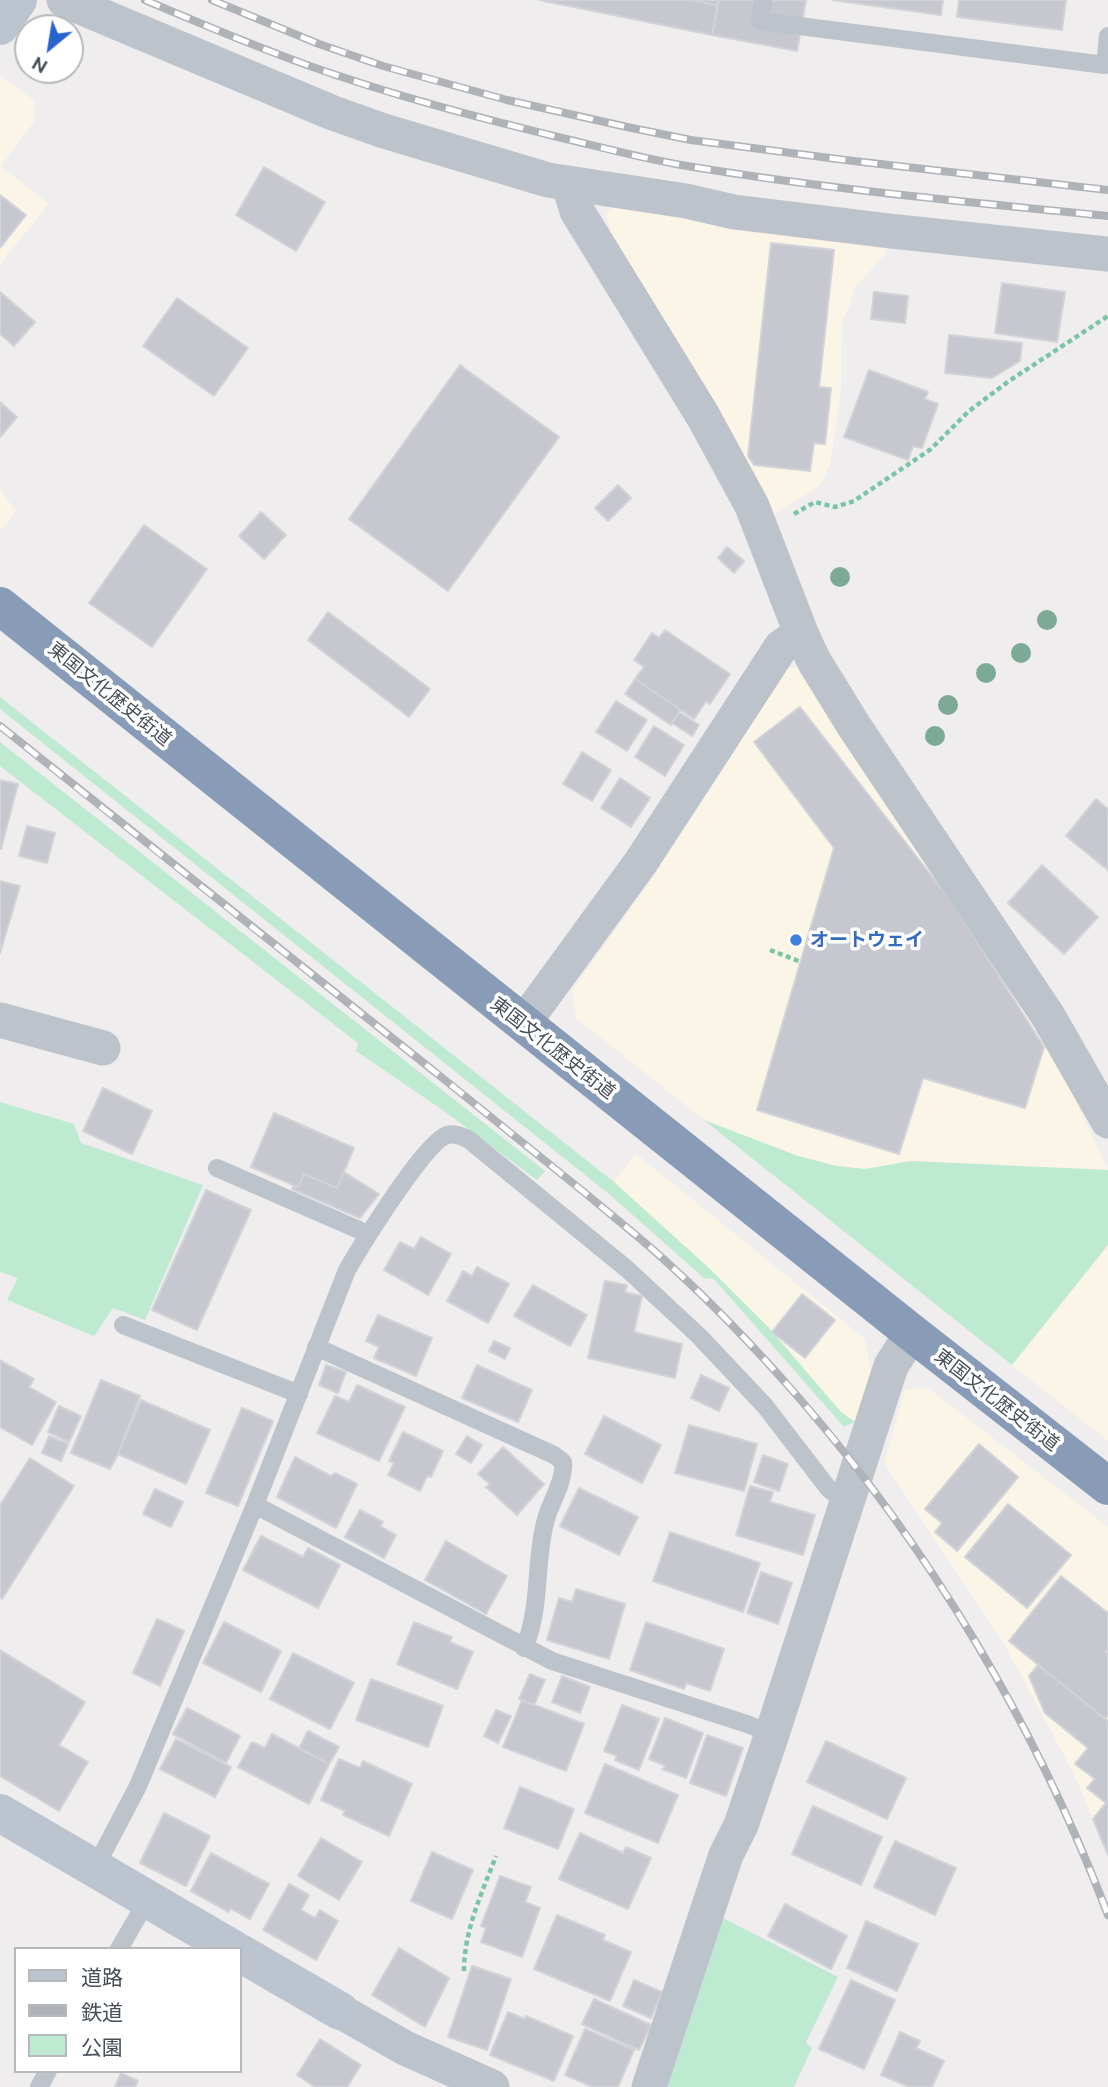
<!DOCTYPE html>
<meta charset="utf-8">
<style>
body{margin:0}
#map{position:relative;width:1108px;height:2087px;overflow:hidden;background:#efeded;font-family:Ubuntu,"Noto Sans JP",sans-serif}
canvas{display:block}
.legend{position:absolute;left:14px;top:1947px;width:228px;height:126px;box-sizing:border-box;background:#fff;border:2px solid #b5b9bc;margin:0;padding:9px 12px;list-style:none;font-size:21px;color:#474f58}
.legend li{display:flex;align-items:center;gap:14px;height:35px}
.legend b{width:35px;border:2px solid #b5b9bc}
.north{position:absolute;left:14px;top:14px;width:70px;height:70px;box-sizing:border-box;background:#fff;border:2px solid #b5b9bc;border-radius:50%;rotate:210deg;font-size:19px;font-weight:700;line-height:28px;text-align:center;color:#474f58}
.north::after{content:'';display:block;margin:auto;width:24px;height:32px;background:#2864ce;clip-path:polygon(50% 0,100% 100%,50% 72%,0 100%)}
</style>
<div id="map">
<canvas width="1108" height="2087"></canvas>
<ul class="legend">
<li><b style="height:9px;background:#bcc4cf"></b>道路</li>
<li><b style="height:9px;background:#afb2b7"></b>鉄道</li>
<li><b style="height:19px;background:#beead2"></b>公園</li>
</ul>
<div class="north">N</div>
</div>
<script>
const ctx = document.querySelector('canvas').getContext('2d');
ctx.lineJoin = 'round';
function fillPath(path, color) { ctx.fillStyle = color; ctx.fill(path, 'evenodd'); }
function stroke(path, color, width, dash) { ctx.strokeStyle = color; ctx.lineWidth = width; ctx.lineCap = dash ? 'butt' : 'round'; ctx.setLineDash(dash || []); ctx.stroke(path); }
function write(font, color, halo, rows, align = 'center') {
  ctx.font = font + ' Ubuntu,"Noto Sans JP",sans-serif'; ctx.lineWidth = 7; ctx.setLineDash([]); ctx.textBaseline = 'middle'; ctx.strokeStyle = halo; ctx.fillStyle = color; for (const [text, x, y, turn = 0] of rows) {
    ctx.save(); ctx.translate(x, y); ctx.rotate((+turn || 0) * Math.PI / 180); ctx.textAlign = isNaN(turn) ? turn : align; if (halo) ctx.strokeText(text, 0, 0); ctx.fillText(text, 0, 0); ctx.restore();
  }
}
const commercial = new Path2D(`
 M0,76L34,100V122L1,166L49,204L0,264Z
 M613,207L889,243L886,253L854,289L850,306L842,322L841,393L830,465L823,481L815,489L769,518L615,246L605,213Z
 M0,488L16,512L0,531Z
 M781,667L802,668L1040,1024L1108,1170L911,1161L865,1169L836,1166L798,1156L704,1120L576,1018L572,991L655,874L738,746L745,731Z
 M635,1153L865,1339L871,1371L855,1422L841,1412L769,1328L710,1269L614,1182Z
 M1108,1245V1441L1012,1365Z
 M927,1387L1108,1527V1855L1073,1772L1004,1644L884,1463L905,1390Z`);
const green = new Path2D(`
 M0,697L614,1182L710,1269L769,1328L841,1412L855,1422L844,1427L714,1279L704,1278L609,1194L0,709Z
 M0,742L545,1171L537,1180L444,1111L356,1051L358,1043L0,766Z
 M0,1102L74,1124L81,1143L203,1185L145,1320L113,1308L94,1336L7,1300L18,1278L0,1272Z
 M704,1120L798,1156L837,1166L865,1169L911,1161L1108,1170V1245L1012,1365Z
 M723,1918L838,1977L806,2042L812,2048L794,2087H667Z`);
const building = new Path2D(`
 M539,0H690L717,5V9L712,35Z
 M690,0H718L717,5Z
 M719,0H806L797,51L712,35Z
 M832,0H943L941,15Z
 M959,0H1066L1062,30L957,17Z
 M264,167L325,202L296,251L236,215Z
 M0,195L26,215L0,248Z
 M771,243L834,250L819,387L831,388L825,444L814,443L810,471L754,465L748,456Z
 M1002,283L1065,292L1057,342L995,333Z
 M0,292L35,322L14,346L0,334Z
 M874,292L908,296L905,323L871,319Z
 M177,298L248,348L214,396L143,346Z
 M949,335L1022,343L1020,361L992,378L945,373Z
 M460,365L559,437L448,591L349,519Z
 M869,370L928,392L925,399L938,404L922,448L913,446L908,460L844,437Z
 M0,402L17,417L0,437Z
 M618,485L631,498L608,521L595,508Z
 M261,512L286,535L264,559L239,536Z
 M144,525L207,569L152,647L89,603Z
 M727,547L744,561L734,573L718,558Z
 M328,612L430,689L409,717L308,640Z
 M665,630L730,674L710,704L706,701L694,719L635,679L644,667L634,660L652,633L659,638Z
 M635,679L681,710L671,725L625,694Z
 M616,701L647,720L627,751L596,732Z
 M800,707L952,902L1044,1047L1025,1108L923,1078L899,1154L757,1110L834,848L754,742Z
 M679,712L699,725L692,736L672,723Z
 M654,726L684,745L665,776L635,757Z
 M582,752L611,770L592,801L563,784Z
 M620,778L650,798L631,827L601,808Z
 M0,780L18,784L1,849H0Z
 M1096,799L1108,809V870L1066,836Z
 M27,826L55,833L47,863L19,856Z
 M1042,865L1098,917L1064,954L1008,903Z
 M0,881L20,886L0,953Z
 M103,1088L152,1111L132,1154L83,1131Z
 M274,1113L354,1148L337,1188L304,1174L298,1187L251,1167Z
 M344,1172L379,1194L360,1218L292,1189L294,1186L298,1187L304,1174L337,1188Z
 M206,1190L251,1210L197,1330L152,1310Z
 M421,1237L451,1254L428,1295L384,1270L400,1242L414,1249Z
 M477,1267L509,1284L488,1323L447,1301L463,1271L472,1276Z
 M605,1281L627,1285L625,1292L642,1296L634,1332L682,1344L675,1378L588,1358Z
 M533,1285L587,1315L570,1346L514,1316Z
 M802,1294L835,1320L805,1358L772,1332Z
 M378,1315L432,1338L416,1376L374,1358L379,1347L366,1341Z
 M494,1341L510,1348L505,1359L489,1351Z
 M0,1360L34,1379L29,1387L56,1402L32,1445L0,1427Z
 M326,1365L346,1372L338,1393L319,1385Z
 M477,1365L532,1390L518,1422L462,1398Z
 M701,1375L729,1388L719,1411L691,1398Z
 M101,1380L140,1396L118,1454L110,1469L71,1453Z
 M357,1385L405,1407L379,1461L317,1433L335,1396L349,1402Z
 M141,1400L210,1430L186,1484L118,1454Z
 M59,1406L81,1416L69,1442L48,1432Z
 M242,1408L273,1421L238,1506L206,1493Z
 M604,1416L661,1445L642,1483L585,1454Z
 M689,1425L757,1444L744,1491L675,1473Z
 M403,1432L443,1451L431,1477L427,1476L420,1491L388,1475L394,1463L389,1461Z
 M49,1436L68,1444L61,1461L42,1453Z
 M467,1436L482,1445L471,1463L456,1454Z
 M979,1444L1018,1477L957,1551L935,1532L942,1523L925,1509Z
 M503,1447L544,1484L517,1515L486,1487L490,1484L478,1474Z
 M763,1455L788,1464L779,1491L754,1482Z
 M295,1457L331,1476L335,1473L357,1484L336,1528L277,1497Z
 M30,1458L74,1486L2,1599L0,1597V1505Z
 M750,1486L773,1492L770,1502L815,1515L803,1555L736,1535Z
 M579,1488L638,1517L619,1555L560,1526Z
 M155,1489L183,1502L171,1527L143,1514Z
 M1008,1504L1071,1555L1027,1608L965,1557Z
 M360,1510L383,1522L380,1526L396,1535L384,1558L345,1537Z
 M670,1532L760,1563L743,1612L653,1581Z
 M261,1536L303,1557L308,1548L340,1565L318,1608L243,1570Z
 M446,1541L507,1576L486,1614L425,1580Z
 M761,1572L792,1583L778,1624L747,1613Z
 M1061,1576L1108,1613V1649L1106,1652L1108,1654V1715L1105,1719L1009,1641Z
 M576,1589L625,1604L609,1659L547,1640L559,1598L572,1602Z
 M157,1619L184,1631L160,1686L133,1673Z
 M224,1622L281,1651L261,1692L203,1663Z
 M414,1622L452,1637L450,1642L473,1652L457,1689L397,1664Z
 M646,1622L724,1649L710,1691L686,1683L684,1689L630,1670Z
 M0,1650L85,1702L59,1745L88,1762L59,1811L0,1776Z
 M293,1653L354,1683L330,1729L270,1699Z
 M1038,1665L1108,1721V1800L1106,1803L1087,1788L1095,1779L1075,1764L1088,1748L1045,1713L1029,1676Z
 M530,1674L545,1680L534,1705L519,1699Z
 M562,1676L590,1687L580,1713L552,1702Z
 M371,1679L443,1706L428,1747L356,1720Z
 M522,1700L584,1724L566,1771L503,1747Z
 M622,1705L659,1719L639,1770L615,1760L617,1756L604,1751Z
 M187,1708L240,1736L226,1763L173,1734Z
 M496,1710L511,1716L498,1743L484,1736Z
 M665,1718L703,1733L686,1778L662,1769L666,1766L649,1759Z
 M308,1731L339,1747L329,1764L299,1748Z
 M272,1734L329,1764L309,1804L238,1767L252,1742L265,1748Z
 M707,1735L743,1748L726,1796L690,1783Z
 M176,1739L231,1767L215,1797L160,1769Z
 M826,1741L906,1778L887,1819L807,1782Z
 M339,1759L360,1768L363,1761L412,1784L389,1836L343,1815L345,1811L321,1800Z
 M605,1764L678,1795L658,1843L585,1813Z
 M520,1787L574,1809L558,1849L504,1828Z
 M1108,1800V1855L1093,1819Z
 M813,1806L882,1837L861,1885L792,1854Z
 M164,1813L210,1836L186,1886L140,1863Z
 M580,1833L623,1853L626,1847L651,1858L628,1909L559,1879Z
 M321,1838L362,1862L339,1900L298,1876Z
 M895,1841L956,1868L935,1915L874,1887Z
 M432,1852L473,1870L452,1919L411,1901Z
 M211,1853L269,1884L250,1919L230,1908L229,1912L191,1891Z
 M500,1876L531,1887L525,1902L540,1908L522,1957L481,1942L486,1928L481,1926Z
 M289,1884L309,1895L301,1910L315,1918L320,1910L338,1921L316,1960L263,1930Z
 M785,1904L847,1936L831,1969L768,1936Z
 M557,1915L605,1935L603,1940L631,1952L610,2001L534,1969Z
 M866,1921L918,1944L897,1991L847,1968Z
 M399,1948L449,1978L425,2027L372,1995Z
 M472,1966L511,1979L487,2050L448,2037Z
 M634,1980L662,1992L651,2018L623,2006Z
 M851,1980L895,2000L864,2069L819,2049Z
 M594,1999L651,2025L639,2050L582,2024Z
 M508,2012L525,2019L526,2016L573,2036L554,2081L490,2055Z
 M585,2029L634,2050L618,2087H593L565,2075Z
 M900,2032L920,2041L916,2048L944,2061L932,2087H909L881,2075Z
 M320,2039L361,2065L347,2087H315L297,2075Z
 M121,2073L138,2081L135,2087H115Z`);
const path = new Path2D(`
 M794,514L815,502L835,507L854,501L931,449L969,411L1009,381L1108,316
 M770,950L801,962
 M464,1971C464,1930 482,1893 496,1856`);
const lane = new Path2D(`
 M763,0L760,21L1105,65L1108,36
 M217,1168L359,1230L367,1235
 M123,1325L299,1394
 M316,1347L554,1455L563,1462C565,1481 551,1501 546,1519C534,1561 542,1607 524,1648
 M255,1505L552,1661L747,1724L772,1734
 M95,1868L138,1786L255,1505L347,1270C361,1246 424,1143 447,1135C455,1133 461,1136 468,1139L627,1269L699,1336L765,1406L828,1488L846,1503
 M119,1949L148,1899
 M39,2087L48,2071`);
const street = new Path2D(`
 M64,0L333,113L384,131L548,180L686,201L734,212L890,231L1108,254
 M569,185L577,211L703,416L752,506L801,633L814,661L854,726L1048,1016L1108,1121
 M0,1020L103,1048
 M523,1024L641,862L781,647L801,633
 M340,2011L405,2048L492,2087
 M649,2087L726,1855L741,1825L772,1734L891,1366L912,1333`);
const secondary = new Path2D(`
 M0,26L18,0
 M0,1813L233,1949
 M240,1953L340,2011`);
const highway = new Path2D(`
 M0,606L912,1333L1108,1486`);
const rail = new Path2D(`
 M145,0C199,23 252,45 307,65C391,95 476,117 562,138C604,148 645,159 687,166C826,189 967,202 1108,216
 M212,0L319,44L383,66L507,100L627,127L691,140L845,160L1108,190
 M0,726C145,842 290,957 435,1072C487,1114 538,1155 590,1197C617,1220 646,1242 672,1267C717,1308 759,1352 799,1398C931,1550 1036,1726 1108,1915`);
const trees = [
 [840,577],
 [1047,620],
 [1021,653],
 [986,673],
 [948,705],
 [935,736]
];
const markers = [
 [796,940,7,"#3f7fe0"]
];
const streetNames = [
 ["東国文化歴史街道",110,694,39],
 ["東国文化歴史街道",553,1048,38],
 ["東国文化歴史街道",997,1400,38]
];
const shopNames = [
 ["オートウェイ",810,940]
];
fillPath(commercial, '#faf5e6');
fillPath(green, '#beead2');
fillPath(building, '#c7c8cf');
stroke(building, '#d1d3d8', 2);
stroke(path, '#79c5a5', 4.5, [5, 3.5]);
stroke(lane, '#bcc3cb', 18);
stroke(street, '#bcc3cb', 35);
stroke(secondary, '#bcc4cf', 38);
stroke(highway, '#889cb8', 38);
stroke(rail, '#afb2b7', 8);
stroke(rail, '#fff', 5, [16]);
ctx.fillStyle = '#7caa96';
for (const [x, y] of trees) { ctx.beginPath(); ctx.arc(x, y, 10, 0, 2 * Math.PI); ctx.fill(); }
for (const [x, y, r, color] of markers) { const dot = new Path2D(); dot.arc(x, y, r, 0, 2 * Math.PI); ctx.fillStyle = color; ctx.fill(dot); stroke(dot, '#fff', 2.5); }
write('19px', '#474f58', '#fff', streetNames);
write('bold 19px', '#366cbe', '#fff', shopNames, 'left');
</script>
